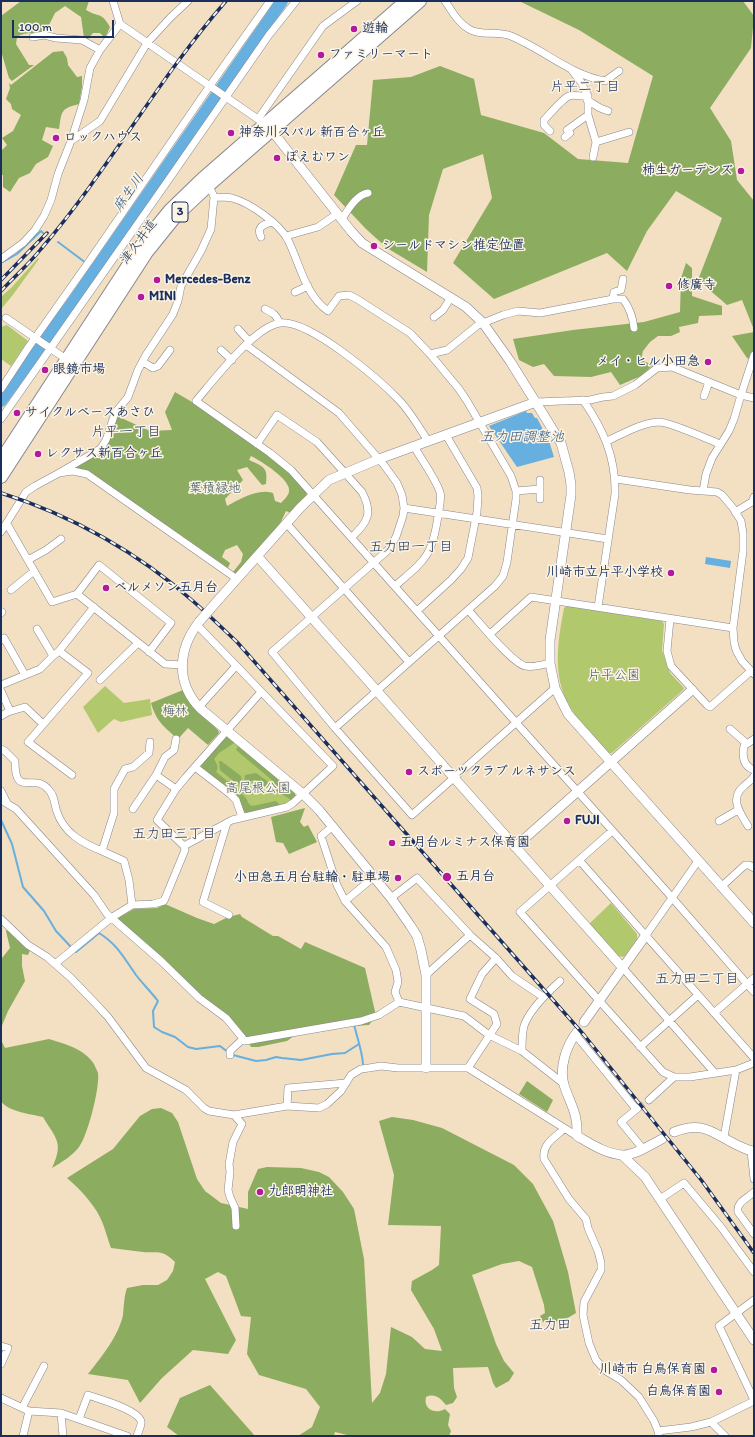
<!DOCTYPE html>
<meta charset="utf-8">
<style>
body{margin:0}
#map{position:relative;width:755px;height:1437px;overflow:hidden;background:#f3dfc2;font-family:Itim,sans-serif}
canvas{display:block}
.frame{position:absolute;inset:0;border:2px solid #1b2f5e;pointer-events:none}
.scale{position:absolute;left:12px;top:20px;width:102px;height:18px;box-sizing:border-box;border:2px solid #1b2f5e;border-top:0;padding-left:5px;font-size:12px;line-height:14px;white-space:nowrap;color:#1b2f5e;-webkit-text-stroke:3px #fcf5e5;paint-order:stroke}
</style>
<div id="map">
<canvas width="755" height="1437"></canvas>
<div class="frame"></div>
<div class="scale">100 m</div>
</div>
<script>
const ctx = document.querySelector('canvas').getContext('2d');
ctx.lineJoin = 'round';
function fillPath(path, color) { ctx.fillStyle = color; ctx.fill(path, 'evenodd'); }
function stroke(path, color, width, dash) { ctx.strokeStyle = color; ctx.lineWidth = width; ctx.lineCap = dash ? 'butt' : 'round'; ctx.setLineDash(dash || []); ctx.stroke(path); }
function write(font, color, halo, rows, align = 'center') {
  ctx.font = font + ' Itim,"Klee One",sans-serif'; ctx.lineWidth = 3; ctx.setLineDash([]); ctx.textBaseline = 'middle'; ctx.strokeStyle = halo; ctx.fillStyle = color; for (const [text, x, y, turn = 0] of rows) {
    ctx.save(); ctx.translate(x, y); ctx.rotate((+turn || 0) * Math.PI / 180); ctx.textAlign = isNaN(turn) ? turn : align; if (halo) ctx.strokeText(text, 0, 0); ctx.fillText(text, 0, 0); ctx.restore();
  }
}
const green = new Path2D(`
 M38,258L39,259L12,296L2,308L1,297L12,287Z
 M7,325L28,341L11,366L1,359V327Z
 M567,606L662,621L664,624L662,650L670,673L684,688L683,690L612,753H608C595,739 578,722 569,705C552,676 558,639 564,608Z
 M105,686L124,703L150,699L152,715L121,722L114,719L98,733L83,707Z
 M228,737L295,793L291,801L285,804L244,812L235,794L201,767Z
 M611,903L637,934V939L624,957L618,956L589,924Z`);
const forest = new Path2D(`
 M21,1H89L86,10C99,18 101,11 110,27L105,38L100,33H93L88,39L84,38L81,17L65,6L55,13L45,33C34,34 27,31 17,37L16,44L29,65H34L12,81L9,78L1,51V16Z
 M519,1H743L754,16L751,48L710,108L731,141L737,180L754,201V330L742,300L727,305L698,280L722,218L676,191L647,231L627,271L607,253L494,299L453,263L492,198L483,154L443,169L429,215L427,272L387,248L366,229L334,195L356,145H367L373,80L411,77L440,66L474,79L481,115L544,133L578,159L628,163L653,76L579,30Z
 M63,51L67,58L68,65L77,77L82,76V87L79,104C60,109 62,111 59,129L46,127L42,140L53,146L48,157L36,164L30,173L19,178L10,192L3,187V175H1V151L7,145L2,138L13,131L21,115L12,109L11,104L6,99L10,88L9,83L11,85L53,52Z
 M686,263L692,268V296L722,306V315L699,316L698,323L679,327L680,332L671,336H658L650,342L643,351L641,360L653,365L641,376L620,385L611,372L591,377L554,376L544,364L533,367L519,360L513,339L573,330L644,322L680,312L681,278Z
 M754,332V360L747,358L732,336Z
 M175,392L192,402L274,460L289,472L306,492L307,496L291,513L286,511L279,526L238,573H235L233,572L241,562L243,554L237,545L225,550L222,557L230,563L228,568L101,480L75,468L74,466L98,453L117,416L150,431L172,430L165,412ZM251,456C261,461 292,480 289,492C288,496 284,500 281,503L275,501L273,493C258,488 240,499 227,506L225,499L243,480L237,470L247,467L262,485L266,484C268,467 264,467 249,460Z
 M183,690L192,706L218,730L219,733L208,745L188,728L178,739C164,727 156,721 151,703Z
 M225,737H228L234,743L219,753L214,759C217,764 219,767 216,772L237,789L246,798L249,804L252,806L276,801L281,806L247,813L244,812L235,794L201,767V764Z
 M238,746L295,793V796L291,800L274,789L273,781L236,750Z
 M219,761H221L241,776L242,783L237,784L220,770Z
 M256,773L270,783L271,789L267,790L255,780L244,783L245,775Z
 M305,808L300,822L304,827L308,825L317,842L289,854L283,843L276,842L271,817Z
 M165,904L197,918L214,924L228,917L240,914L242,917L273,936H278L301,949L305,942L365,968L376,1016L369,1025L339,1027L298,1033L287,1041L258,1047H251L246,1038L116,919L134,909L157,908Z
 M8,928L30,950L28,955L22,954V966L25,981L8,1011L1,1028V958H2L10,948L6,931Z
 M49,1039C66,1044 84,1049 94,1064C95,1067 97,1070 98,1073C100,1087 88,1135 79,1147C72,1156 62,1162 52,1168C64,1142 56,1139 43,1117C31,1114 8,1112 1,1101V1040L5,1048Z
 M527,1081L553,1100L547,1112L519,1094Z
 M161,1108L172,1113L178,1122L197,1179L205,1191L221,1203L248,1209V1192L258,1169L267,1167L301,1168L319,1172L329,1177L343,1192L354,1209L364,1259L372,1403L380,1393L386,1374L391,1327L412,1337L425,1349L442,1351L434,1329L411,1290L412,1281L432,1270L439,1265L441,1226L388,1225L394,1175L379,1121L392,1117L413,1120L442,1128L514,1165L533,1184L553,1221L568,1272L576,1313C565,1320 556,1324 543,1322L540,1316L545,1313L544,1305L532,1267L519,1261L502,1264L472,1275L496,1344L504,1361L514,1373L509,1381L496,1388L493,1383L488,1367L453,1368L454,1388L457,1397L453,1403L446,1405C440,1398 435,1393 426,1397C423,1409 435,1415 445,1409L450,1414L448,1425L451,1431L449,1436L347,1435L335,1432L334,1436H298L312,1427L320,1407L306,1389L259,1375L247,1354L251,1317L241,1316L226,1276L218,1272L205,1279L236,1340L228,1354L193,1350L162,1378L140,1403L128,1380L88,1374C101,1358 119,1335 123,1315C124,1305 124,1297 127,1288L143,1285H158L167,1280L173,1271L175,1262C162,1249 158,1253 143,1252C132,1251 122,1249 111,1248C108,1240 106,1232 103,1224C97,1207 81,1190 67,1178L113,1149L140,1116L152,1109Z
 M210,1385L255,1436H179L167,1427L180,1398Z`);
const water = new Path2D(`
 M526,411L527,413H532L535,418H537L549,441L554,457L517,467L489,426Z
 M706,557L731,561L730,568L705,564Z`);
const stream = new Path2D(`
 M58,242L86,263
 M1,263L17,254L41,231L44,234
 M90,265L94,269
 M1,820L12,844L23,887L44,911L56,931L72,948
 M74,950L76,952L99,933C117,944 124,958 136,975C143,984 151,992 158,1001L153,1011L154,1027L162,1032L175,1037L188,1047L196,1049L220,1046L229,1053
 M354,1024C357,1038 362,1050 363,1064
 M233,1055L256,1061L266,1060L276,1057L282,1058L301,1060L332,1054L345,1053L359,1044`);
const river = new Path2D(`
 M1,401L75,299L282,1`);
const minorTunnel = new Path2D(`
 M638,1108L649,1100`);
const minor = new Path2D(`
 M113,1L120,24L265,124
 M445,1C452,11 458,23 469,29C479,36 499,31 511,36C543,49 570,75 605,81L619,71
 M33,37L44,35L56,38L82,40L100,50
 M571,69L581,82L588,96V115L596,142L593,157
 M587,100L600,108L608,111
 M258,119L323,26L357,1
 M550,131L544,125V120C550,114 562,99 569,96C575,94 581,97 588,96
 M565,137L570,133L567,130L588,115
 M71,141L100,121L147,43L170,18L188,1
 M596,142L629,132
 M208,186L212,192L214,197C220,197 226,197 232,198C250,203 279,223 288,240C300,264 305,295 328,311L339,296L349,295L357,299L410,333L430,354L459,389L467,401L511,476L516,491V499L507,562L503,576L495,586L335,728
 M342,219C348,210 356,195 368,193
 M286,236L318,227L337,214
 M261,237C256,227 264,224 272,222
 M1,259L23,243L35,230L44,216L51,200L58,174L71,141L84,100L90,68L100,50L120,24
 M295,292L308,286
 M613,299L614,292L621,290L623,279
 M265,309C273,313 277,315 279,323
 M434,317L443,310L451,297
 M6,318L66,359
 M238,329L249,341
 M246,345L339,413L384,465L397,483L402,495L404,508L403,516L396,537L388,550L272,652L335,728L412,815L555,688
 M221,350L232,360
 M430,354L447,350L478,325L503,315L518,311L540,313L613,299H623C629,307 633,318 634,328
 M143,362L153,368L158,366L170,350
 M1,389L28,348L88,263L209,87L270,1
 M704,396L709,382
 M583,400C603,429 616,457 615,494L598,607
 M536,402L590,400L603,397L613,396L635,385L657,368L672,367L741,395L754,398
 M1,419L167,182L269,35L296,1
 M428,441C419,427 411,413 400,401C380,380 309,319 280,323C255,326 213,381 196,401L270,453L291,470L668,893L754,992
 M607,441C623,434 640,423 659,422C670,422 707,439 720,444
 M257,444L277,415L317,442L362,492C373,513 368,522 352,537
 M59,473L97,451L101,448L106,440L115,413L128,397L138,370L146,355L173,314L178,301L181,286L201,251L211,229L214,197
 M616,479L690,490L717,492L722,495L733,508L741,521L743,533V551L733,628L734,642L736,650L742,661L754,674
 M516,491L540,489
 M703,491L706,474L712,458L729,431L734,419L741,395L754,355
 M540,499V480
 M404,508L608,539
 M735,512L752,502L754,497
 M7,524L52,602L77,594L99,565L171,623L149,652
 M287,524L409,662
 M1,532L26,492L35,486L59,473L73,471L87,474L237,579
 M28,560L46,550L61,539
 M395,586C425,560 432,557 438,516C439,508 442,499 440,492C434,476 422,461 414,446
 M11,590L34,571
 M77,594L165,664L182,665
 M417,611L451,580L461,569L468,558L477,512L478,496L477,488L446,435
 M469,611C480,623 511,662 525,666C532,668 542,665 550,663
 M1,613L2,612
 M670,619L667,651L671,666L707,705L710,707L751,671
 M37,629L53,656
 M490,634L531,597L733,628
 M1,640L4,638L25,675
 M59,651L88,673L28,742L72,775
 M100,680L138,643
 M1,685L40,669L53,656L59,651L94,607
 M1,691L10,711
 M199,707L236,666
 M1,716L8,712L25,707L43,724
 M730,729L746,743
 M754,739L744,746C742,756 743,766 754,770
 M1,749L5,751L15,761C15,799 33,772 48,789C55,796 54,803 57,812C64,833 82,843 102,851
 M195,767L230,794L236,800L242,817
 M156,775L176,789
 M1,791L7,803
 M1,800L16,809L94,895L107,914L161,961L199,998L226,1018L245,1041L361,1021L379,1015L399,1002L464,1016L489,1035L522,1051L564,1084
 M133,809L156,775L165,757L174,750L176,739
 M719,821L738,810
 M227,823L203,902L229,915
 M333,826L321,836L337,885L345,901L386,947L396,970L398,982L395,992L399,1002
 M748,826C741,814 729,799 743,787C747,782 751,782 754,776
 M612,831L520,912L663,1072L674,1077H690L736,1070L754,1063
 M184,846L232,820L287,807L293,803L333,766L197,625
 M579,860L754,1058
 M721,887L745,865H749L754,868
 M391,898L417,878L470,935L496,958L512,976L543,997
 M345,901L374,877
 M132,905L153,904L164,901L185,850L184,846L157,820L176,789L186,777L261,692
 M1,919L28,945L47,957L70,977L96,1004L108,1017L146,1068L186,1090L204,1108L209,1111L234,1115L287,1106L319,1108L327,1104L341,1091L351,1075L361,1069L369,1068L381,1066L398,1068H468L577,1136
 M646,935L698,861
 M55,964L111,918L132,905L129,880L124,861L102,851L114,813V789L125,769L133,767L149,753L150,742
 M623,968L714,1072
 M426,975L470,935
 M714,1013L754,978
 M575,1034L636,1109
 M640,1047L698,995
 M522,1051C522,1043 522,1033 524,1026C529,1010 548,992 560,981
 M230,1055V1051L243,1039
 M468,1068L497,1024L494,1014L470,999L482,974L496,958
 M649,1100L674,1077
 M287,1106L288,1088L346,1083
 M638,1108L621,1122L643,1149
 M234,1115L242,1124L233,1142L229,1164L230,1172L228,1190L230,1197L235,1208L236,1226
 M564,1129C554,1138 542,1144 544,1159L569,1199L586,1219L588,1228L598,1251L601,1263V1270L584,1302L583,1315L589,1343L596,1360L606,1371L621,1380L639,1397L654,1421L658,1431
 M724,1137L736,1070
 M751,1151L754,1179
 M754,1192C748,1198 736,1202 738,1212L754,1234
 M660,1199L684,1183L721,1227L754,1272
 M754,1300L719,1326L754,1400
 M1,1346L8,1348L1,1364
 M1,1398L29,1411L61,1413L127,1436
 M22,1408L44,1366
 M61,1413L63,1436
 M79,1419L88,1395C99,1399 137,1409 141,1421C142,1425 138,1432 137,1436
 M711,1422L725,1436
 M23,1436L29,1411
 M659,1436L658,1431L691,1427L711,1422L754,1401`);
const tertiary = new Path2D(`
 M267,127L276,136L351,231L362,243L466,307L483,323L510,361L561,443L569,472L571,485V495L550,640V663L555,688L568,714L754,923
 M258,557L623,968
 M219,599L300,508L329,480L379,459L536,402
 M199,622C178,649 175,683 201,709L303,794L319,810L391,898L410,925L417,936L421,950L426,975V1068
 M515,847L692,690
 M584,1022L646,935
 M577,1032C566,1046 559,1068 564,1085C571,1106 578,1113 577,1136C591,1144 606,1154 622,1155C634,1156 652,1144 662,1139
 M674,1132C705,1120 713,1134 739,1146C744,1148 749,1151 754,1151
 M623,1156L645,1177L754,1340`);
const primary = new Path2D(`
 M1,460L140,247L170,210L202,179L406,1
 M1,477L147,252L176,216L208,186L420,1`);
const rail = new Path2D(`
 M1,280L47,233
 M1,291C14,277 29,264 41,249C108,171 158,79 226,1
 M1,493C71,515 139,553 194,602C209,615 223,629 237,642L584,1035L702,1181L754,1253`);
const tertiaryBridge = new Path2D(`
 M199,622L219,599`);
const markers = [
 [354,29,4,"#b5179e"],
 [321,55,4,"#b5179e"],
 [231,133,4,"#b5179e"],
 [56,138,4,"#b5179e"],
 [277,158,4,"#b5179e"],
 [741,171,4,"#b5179e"],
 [374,246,4,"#b5179e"],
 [157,280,4,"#b5179e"],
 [669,286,4,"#b5179e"],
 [141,297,4,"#b5179e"],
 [708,362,4,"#b5179e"],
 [45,370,4,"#b5179e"],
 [17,413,4,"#b5179e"],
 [38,454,4,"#b5179e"],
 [671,573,4,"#b5179e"],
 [106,588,4,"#b5179e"],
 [409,772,4,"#b5179e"],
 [567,821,4,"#b5179e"],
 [392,843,4,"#b5179e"],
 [447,877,5,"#b5179e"],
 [398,878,4,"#b5179e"],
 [260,1192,4,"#b5179e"],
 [714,1370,4,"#b5179e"],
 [719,1392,4,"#b5179e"]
];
const shields = [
 [180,212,16]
];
const shieldNames = [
 ["3",180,212]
];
const poiNames = [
 ["遊輪",362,29],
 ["ファミリーマート",329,55],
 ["神奈川スバル 新百合ヶ丘",239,133],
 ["ロックハウス",64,138],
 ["ぽえむワン",285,158],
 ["柿生ガーデンズ",733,171,"right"],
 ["シールドマシン推定位置",382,246],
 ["Mercedes-Benz",165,280],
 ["修廣寺",677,286],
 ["MINI",149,297],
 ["メイ・ヒル小田急",700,362,"right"],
 ["眼鏡市場",53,370],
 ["サイクルベースあさひ",25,413],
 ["レクサス新百合ヶ丘",46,454],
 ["川崎市立片平小学校",663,573,"right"],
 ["ベルメソン五月台",114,588],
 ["スポーツクラブ ルネサンス",417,772],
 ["FUJI",575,821],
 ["五月台ルミナス保育園",400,843],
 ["五月台",456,877],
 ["小田急五月台駐輪・駐車場",390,878,"right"],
 ["九郎明神社",268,1192],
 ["川崎市 白鳥保育園",706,1370,"right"],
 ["白鳥保育園",711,1392,"right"]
];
const streetNames = [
 ["津久井道",139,242,-54]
];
const parkNames = [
 ["葉積緑地",215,489],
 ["片平公園",614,676],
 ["梅林",175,712],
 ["高尾根公園",258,789]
];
const neighbourhoodNames = [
 ["片平二丁目",585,87],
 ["片平一丁目",126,432],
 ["五力田一丁目",411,547],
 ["五力田三丁目",174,834],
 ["五力田二丁目",697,979],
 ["五力田",550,1325]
];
const waterNames = [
 ["麻生川",129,193,-55],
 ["五力田調整池",522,437]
];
fillPath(green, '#b1c86d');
fillPath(forest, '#8cac60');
fillPath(water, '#67afde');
stroke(stream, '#67afde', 2);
stroke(river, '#67afde', 12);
stroke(minorTunnel, '#c8bcae', 7, [7, 3.5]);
stroke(minor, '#878790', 8);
stroke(tertiary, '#878790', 10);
stroke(primary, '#878790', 14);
stroke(minor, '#fff', 7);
stroke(tertiary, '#fff', 9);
stroke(primary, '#fff', 12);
stroke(rail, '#1b2f5e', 3.5);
stroke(rail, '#fcf5e5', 2, [6]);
stroke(tertiaryBridge, '#878790', 10, []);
stroke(tertiaryBridge, '#fff', 9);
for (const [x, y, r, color] of markers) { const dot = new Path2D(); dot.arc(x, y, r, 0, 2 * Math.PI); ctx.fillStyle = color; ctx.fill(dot); stroke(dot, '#fcf5e5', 1.5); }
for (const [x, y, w] of shields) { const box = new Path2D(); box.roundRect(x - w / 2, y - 10, w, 20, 3); ctx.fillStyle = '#fcf5e5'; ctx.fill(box); stroke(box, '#1b2f5e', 1); }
write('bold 12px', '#1b2f5e', null, shieldNames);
write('bold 13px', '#1b2f5e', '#fcf5e5', poiNames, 'left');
write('13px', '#1b2f5e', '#fcf5e5', streetNames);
write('13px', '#405562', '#fcf5e5', parkNames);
write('14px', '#1b2f5e', '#fcf5e5', neighbourhoodNames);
write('italic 14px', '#325584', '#fcf5e5', waterNames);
</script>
